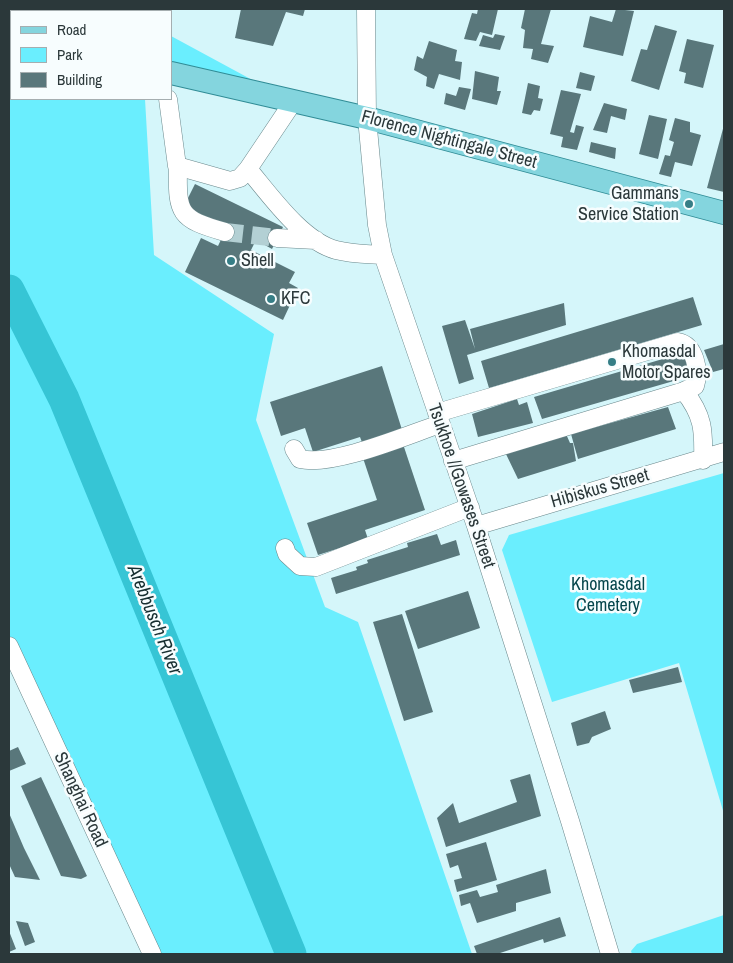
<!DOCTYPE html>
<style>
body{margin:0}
#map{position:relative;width:733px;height:963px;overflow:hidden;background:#d5f6fa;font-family:"Archivo Narrow",sans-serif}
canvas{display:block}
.frame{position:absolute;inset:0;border:10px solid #2b383a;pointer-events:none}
.legend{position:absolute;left:10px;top:10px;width:162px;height:90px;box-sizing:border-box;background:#f7fdfe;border:1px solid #a5aeb0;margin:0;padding:6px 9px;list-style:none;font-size:15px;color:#2b383a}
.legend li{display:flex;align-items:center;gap:10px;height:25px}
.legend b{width:25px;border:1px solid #a5aeb0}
</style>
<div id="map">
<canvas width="733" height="963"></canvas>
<div class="frame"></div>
<ul class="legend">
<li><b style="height:6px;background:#84d5de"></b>Road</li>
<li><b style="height:14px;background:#6aeefe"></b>Park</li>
<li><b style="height:14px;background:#59777b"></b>Building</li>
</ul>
</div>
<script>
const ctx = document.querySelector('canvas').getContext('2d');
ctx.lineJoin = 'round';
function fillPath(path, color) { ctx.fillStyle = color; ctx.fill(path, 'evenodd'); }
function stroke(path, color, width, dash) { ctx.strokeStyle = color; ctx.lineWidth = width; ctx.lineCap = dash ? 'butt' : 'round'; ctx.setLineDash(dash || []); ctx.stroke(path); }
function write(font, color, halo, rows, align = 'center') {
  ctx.font = font + ' "Archivo Narrow",sans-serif'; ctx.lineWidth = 5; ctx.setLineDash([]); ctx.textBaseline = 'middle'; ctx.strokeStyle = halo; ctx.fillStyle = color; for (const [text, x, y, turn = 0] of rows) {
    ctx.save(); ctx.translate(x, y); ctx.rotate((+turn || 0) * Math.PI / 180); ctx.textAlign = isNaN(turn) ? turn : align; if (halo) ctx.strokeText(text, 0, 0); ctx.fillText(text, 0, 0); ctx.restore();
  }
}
const green = new Path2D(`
 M9,9H117L122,11H11V99H145L154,255L274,334L256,420L325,607L358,622L472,954H152L9,646Z
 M171,36L293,102L171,73Z
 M724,473V814L679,663L552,702L502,550L509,535Z
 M724,915V954H632L631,951L637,944Z`);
const river = new Path2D(`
 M9,290L64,399L291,954`);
const building = new Path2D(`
 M241,9H305L303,16L286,12L273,46L235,38Z
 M478,9H498L492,35L480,32L476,41L464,39L472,13L477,14Z
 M525,9H551L541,44L554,46L548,63L531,59L533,49L523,48L525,30L521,28Z
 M616,9L634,11L623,56L583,47L590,16L612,22Z
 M655,25L677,31L659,90L631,81L641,49L647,50Z
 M495,34L505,36L500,50L479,46L483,35L493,38Z
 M687,39L714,45L703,88L684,83L686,73L679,71Z
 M429,41L457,50L455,61L462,62L460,80L439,74L434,89L426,86L427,77L414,70L417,56L423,59Z
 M475,71L499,77L497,91H501L497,105L472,99Z
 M580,72L595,76L591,91L576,88Z
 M528,83L540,86L538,98L543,99L540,111L534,110L531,115L522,113Z
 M459,87L471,89L465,110L444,104L446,93L456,96Z
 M561,90L581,94L570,132L574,133L576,125L584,127L577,150L561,147L563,137L550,134Z
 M604,103L627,109L625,120L611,116L607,133L593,130Z
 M649,115L667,119L658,159L639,154Z
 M675,118L690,122V132L701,135L692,166L675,162L671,177L659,174L665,155L670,156L674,142L669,140Z
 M724,125V192L707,188Z
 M591,142L616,148L615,159L589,152Z
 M195,184L283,227L272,249L256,240L251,250L295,272L289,283L298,288L283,320L185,272L201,238L218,246L227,227L184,206Z
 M693,297L702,325L489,388L481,361Z
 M564,303L566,325L467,355L474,379L459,384L442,326L465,320L475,349L470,329Z
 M724,344V369L713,372L704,350Z
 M683,353L691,376L542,419L534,397Z
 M382,366L403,433L363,445L360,437L313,452L305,428L281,436L270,402Z
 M517,399L519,405L527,402L533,423L478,437L472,414Z
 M668,407L676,429L578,459L571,434Z
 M566,434L570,443H573L576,461L518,479L505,452Z
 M402,441L425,510L365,530L368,539L318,555L307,523L377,500L362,455Z
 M437,534L441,545L456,540L460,555L336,594L331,578L357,570L356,567L368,563L367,560L408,547L407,543Z
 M468,591L480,628L418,649L405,611Z
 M402,614L433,712L404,721L373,622Z
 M678,667L682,682L633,693L629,680Z
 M605,711L611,729L592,737L589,743L577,746L571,723Z
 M18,747L26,764L9,771V751Z
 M530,774L541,816L446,847L437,818L453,803L459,823L517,802L510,780Z
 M41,777L87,876L81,879L61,876L21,786Z
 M9,813L24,848L40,880L15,877L9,864Z
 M486,842L497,880L457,892L454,880L462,878L458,865L450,868L446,854Z
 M546,869L551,893L516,903V911L477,923L470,903L461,906L459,895L477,890L480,897L498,892L496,885Z
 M560,917L566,936L544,943L543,939L497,954H477L474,946Z
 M16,921L28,923L35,942L25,946Z
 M9,931L16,949L9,952Z`);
const minorTunnel = new Path2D(`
 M225,232L277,238`);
const minor = new Path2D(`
 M366,9L367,118L377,225L383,255L476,526L570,821L610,954
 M168,99L177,166L230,181L240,178L248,169L293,102
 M178,167C177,214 179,219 225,232
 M248,169C270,195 302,241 336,250C351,254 368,254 383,255
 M277,238L316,240
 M684,391C703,415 704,430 703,460
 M437,413L678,342C695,345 700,371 695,386L684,391L453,461
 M294,449L300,459C333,467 407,435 440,424
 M476,526L724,452
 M285,548L287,554L300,566L316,567L470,507
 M9,646L152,954`);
const major = new Path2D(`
 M9,51L11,52
 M171,73L367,118L724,213`);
const markers = [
 [689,204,5,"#367e86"],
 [231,261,5,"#367e86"],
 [271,299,5,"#367e86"],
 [612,362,5,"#367e86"]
];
const streetNames = [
 ["Florence Nightingale Street",449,140,15],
 ["Tsukhoe //Gowases Street",461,486,71],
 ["Hibiskus Street",600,489,-16],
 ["Shanghai Road",80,800,65]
];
const poiNames = [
 ["Gammans",679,194,"right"],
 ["Service Station",679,215,"right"],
 ["Shell",241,261],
 ["KFC",281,299],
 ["Khomasdal",622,352],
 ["Motor Spares",622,373]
];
const parkNames = [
 ["Khomasdal",608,585],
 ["Cemetery",608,606]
];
const waterNames = [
 ["Arebbusch River",154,620,68]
];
fillPath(green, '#6aeefe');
stroke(river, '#36c5d5', 31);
fillPath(building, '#59777b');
stroke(minorTunnel, '#b3d0d4', 18, [18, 9]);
stroke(minor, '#6a888c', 19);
stroke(major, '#308c96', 24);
stroke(minor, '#fff', 18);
stroke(major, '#84d5de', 22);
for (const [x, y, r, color] of markers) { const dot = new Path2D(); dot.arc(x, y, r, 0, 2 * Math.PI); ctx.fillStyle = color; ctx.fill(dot); stroke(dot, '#f7fdfe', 2); }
write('18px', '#2b383a', '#f7fdfe', streetNames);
write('18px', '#2b383a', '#f7fdfe', poiNames, 'left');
write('18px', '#06464c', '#f7fdfe', parkNames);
write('italic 19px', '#172f31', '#f7fdfe', waterNames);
</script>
